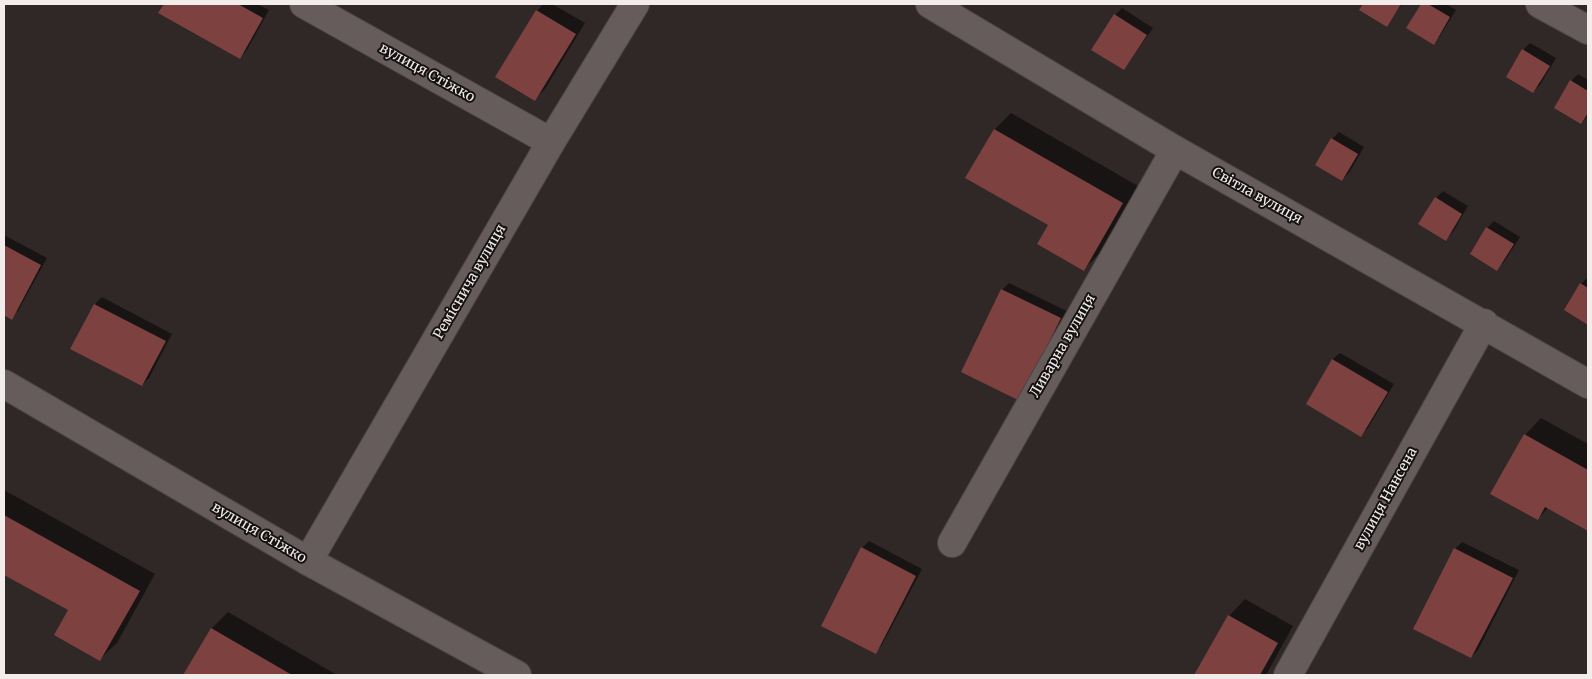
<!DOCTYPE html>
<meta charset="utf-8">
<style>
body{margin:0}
#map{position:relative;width:1592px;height:679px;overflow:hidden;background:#302727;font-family:Merriweather,serif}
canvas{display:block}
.frame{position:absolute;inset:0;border:5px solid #f2eceb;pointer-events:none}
</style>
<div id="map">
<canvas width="1592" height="679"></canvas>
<div class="frame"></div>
</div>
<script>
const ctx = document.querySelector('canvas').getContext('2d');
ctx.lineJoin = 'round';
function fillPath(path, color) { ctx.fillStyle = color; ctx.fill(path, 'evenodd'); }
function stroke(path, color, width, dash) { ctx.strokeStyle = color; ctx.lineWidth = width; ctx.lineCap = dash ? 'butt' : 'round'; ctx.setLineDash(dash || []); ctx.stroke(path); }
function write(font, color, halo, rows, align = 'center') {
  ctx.font = font + ' Merriweather,serif'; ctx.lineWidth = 4; ctx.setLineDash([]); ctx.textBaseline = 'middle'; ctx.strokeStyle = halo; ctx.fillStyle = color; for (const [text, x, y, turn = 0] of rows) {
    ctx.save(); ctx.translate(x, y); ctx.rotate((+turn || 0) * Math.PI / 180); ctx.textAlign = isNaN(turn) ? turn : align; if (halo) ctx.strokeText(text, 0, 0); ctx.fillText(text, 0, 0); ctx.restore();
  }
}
const shadow = new Path2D(`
 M165,4H257L269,10L247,50L240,57L160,13Z
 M543,4H552L585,23L545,89L535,99L537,11Z
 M1365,4H1402L1387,25L1361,10Z
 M1422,4H1446L1456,10L1440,36L1433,43L1408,28Z
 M1122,8L1153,28L1124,69L1115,15Z
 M1530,43L1556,58L1540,85L1533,92L1523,50Z
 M1578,74L1588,80V116L1581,123L1556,107L1571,81Z
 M1011,113L1138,186L1100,253L1084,269L1049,225L967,178L995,129Z
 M1339,132L1364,147L1349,173L1342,180L1316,165L1332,139Z
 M1443,191L1468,206L1453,232L1446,239L1436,198Z
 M1494,221L1520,237L1504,262L1497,269L1487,228Z
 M4,235L47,258L18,311L11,318L4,314Z
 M1588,277V323L1565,310L1581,284Z
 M1009,283L1067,311L1027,392L963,372L1002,290Z
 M102,297L172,334L149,378L142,385L95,304Z
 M1340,353L1394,384L1368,428L1361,435L1307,403L1333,359Z
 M1541,418L1588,444V530L1548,508L1538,519L1525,435Z
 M4,490L155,574L117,643L100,659L69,610L4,573Z
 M869,541L922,569L882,645L875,652L862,548Z
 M1462,542L1519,570L1478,650L1471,657L1455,549Z
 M1245,599L1293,626L1266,675H1195L1229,616Z
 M228,612L337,675H185L212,628Z`);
const building = new Path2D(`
 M164,4H238L263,18L240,59L158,13Z
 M1363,4H1401L1387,27L1359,10Z
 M1421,4H1428L1450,17L1434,45L1406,28Z
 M536,10L576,34L535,101L495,77Z
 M1114,14L1147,35L1124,70L1091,50Z
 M1522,49L1550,66L1533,93L1506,77Z
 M1570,80L1588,91V113L1581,124L1554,108Z
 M994,129L1123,203L1084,271L1037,244L1048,225L965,178Z
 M1331,138L1358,154L1342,181L1315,165Z
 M1435,197L1462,214L1446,241L1418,224Z
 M1486,227L1514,244L1497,271L1470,254Z
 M4,245L41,265L12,320L4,315Z
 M1580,283L1588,288V325L1564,310Z
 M1001,289L1061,318L1020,401L961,372Z
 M94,304L166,341L142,386L70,349Z
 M1332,359L1388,392L1361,437L1306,404Z
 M1524,434L1588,470V531L1545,507L1538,520L1490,494Z
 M4,515L140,591L100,661L54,635L68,610L4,575Z
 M861,547L916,576L876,654L821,626Z
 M1454,548L1513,578L1471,658L1413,629Z
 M1228,615L1278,643L1260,675H1194Z
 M211,628L292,675H183Z`);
const minor = new Path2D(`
 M304,4L551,142
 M930,4L1175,150L1588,384
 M1540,4L1588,30
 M952,543L1175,150
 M308,561L551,142L635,4
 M1288,675L1484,323`);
const tertiary = new Path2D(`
 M4,384L308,561L517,675`);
const streetNames = [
 ["вулиця Стіжко",427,73,29],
 ["Світла вулиця",1257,196,29],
 ["Реміснича вулиця",470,282,-60],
 ["Ливарна вулиця",1063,346,-60],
 ["вулиця Нансена",1386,499,-61],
 ["вулиця Стіжко",259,533,30]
];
fillPath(shadow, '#0007');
fillPath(building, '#7d4140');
stroke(minor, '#4c4544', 30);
stroke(tertiary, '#4c4544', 30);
stroke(minor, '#665c5b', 28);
stroke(tertiary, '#665c5b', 28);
write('14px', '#f2eceb', '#151111', streetNames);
</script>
